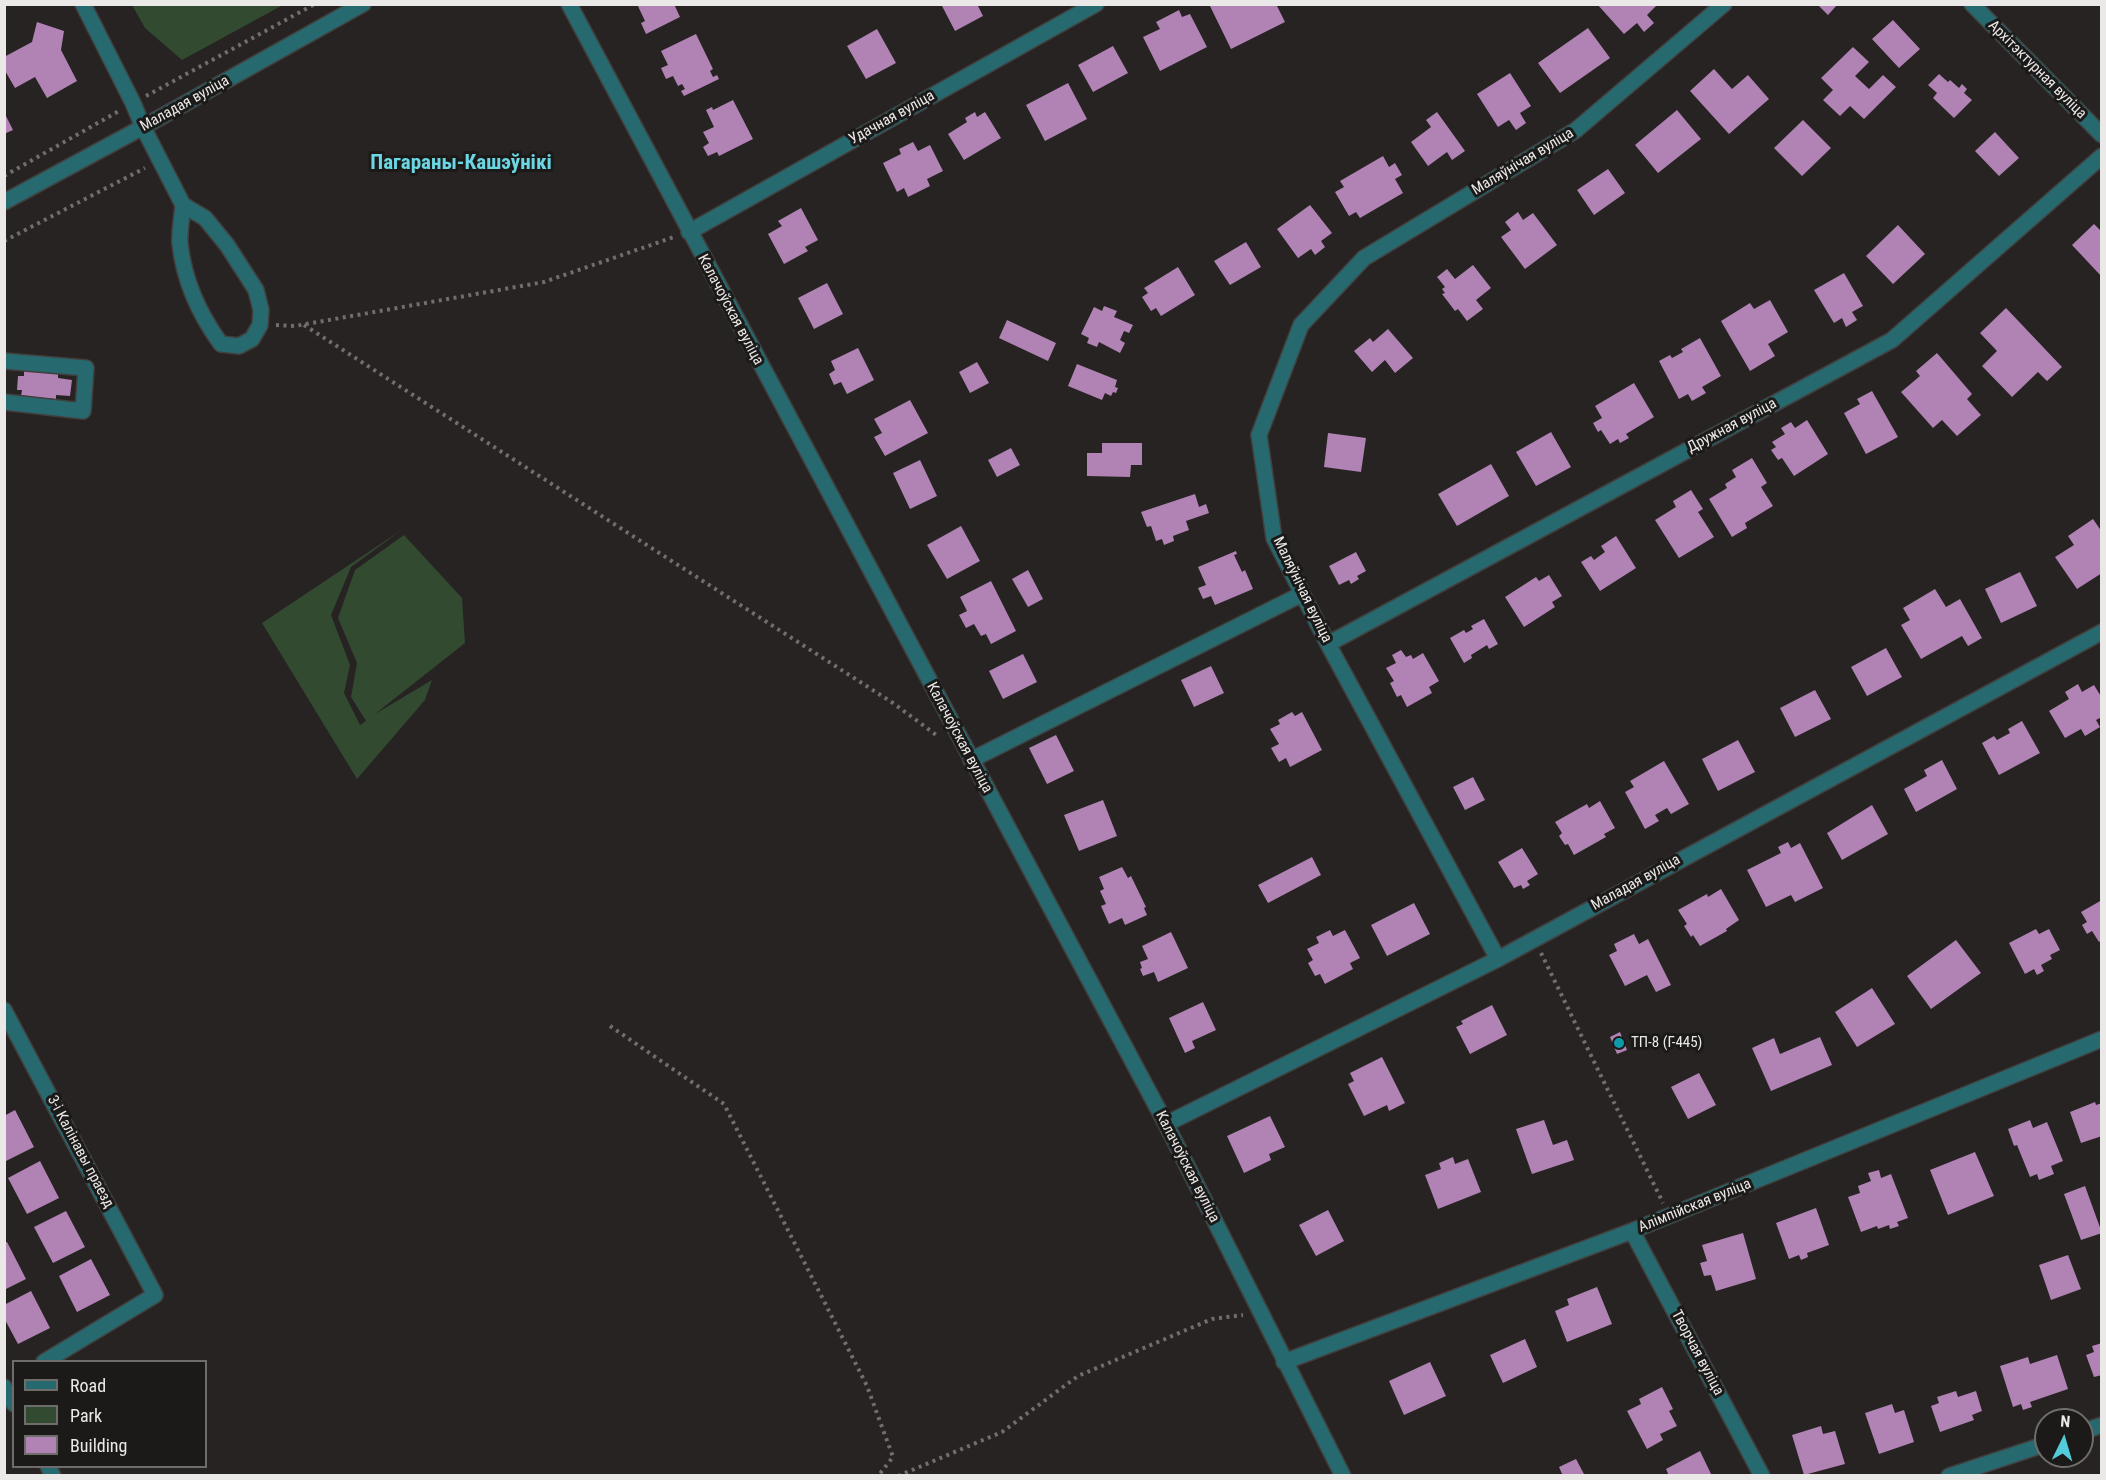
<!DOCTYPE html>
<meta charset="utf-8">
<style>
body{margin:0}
#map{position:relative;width:2106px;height:1480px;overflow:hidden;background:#262322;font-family:"Roboto Condensed",sans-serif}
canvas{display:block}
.frame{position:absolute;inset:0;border:6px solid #ebe9e8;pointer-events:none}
.legend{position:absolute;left:12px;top:1360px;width:195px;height:108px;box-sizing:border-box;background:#1c1a19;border:2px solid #6f6d6c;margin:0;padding:8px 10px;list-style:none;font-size:18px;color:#ebe9e8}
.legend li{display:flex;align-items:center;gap:12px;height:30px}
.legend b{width:30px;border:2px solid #6f6d6c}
.north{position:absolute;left:2034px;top:1408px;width:60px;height:60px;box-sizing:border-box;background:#1c1a19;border:2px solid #6f6d6c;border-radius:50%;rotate:5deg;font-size:16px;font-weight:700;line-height:24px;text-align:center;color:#ebe9e8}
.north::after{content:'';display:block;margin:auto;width:21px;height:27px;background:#52cbda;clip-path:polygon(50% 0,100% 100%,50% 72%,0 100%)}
</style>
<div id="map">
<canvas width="2106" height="1480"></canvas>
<div class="frame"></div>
<ul class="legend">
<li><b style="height:8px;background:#26696f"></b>Road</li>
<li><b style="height:16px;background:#324a30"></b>Park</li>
<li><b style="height:16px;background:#b183b4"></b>Building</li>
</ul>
<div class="north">N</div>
</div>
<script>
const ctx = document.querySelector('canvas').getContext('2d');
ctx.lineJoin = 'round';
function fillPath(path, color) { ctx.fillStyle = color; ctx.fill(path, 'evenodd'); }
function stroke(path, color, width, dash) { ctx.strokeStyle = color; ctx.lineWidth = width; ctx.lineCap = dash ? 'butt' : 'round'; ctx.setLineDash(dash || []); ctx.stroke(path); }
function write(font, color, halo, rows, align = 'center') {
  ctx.font = font + ' "Roboto Condensed",sans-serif'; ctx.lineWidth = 6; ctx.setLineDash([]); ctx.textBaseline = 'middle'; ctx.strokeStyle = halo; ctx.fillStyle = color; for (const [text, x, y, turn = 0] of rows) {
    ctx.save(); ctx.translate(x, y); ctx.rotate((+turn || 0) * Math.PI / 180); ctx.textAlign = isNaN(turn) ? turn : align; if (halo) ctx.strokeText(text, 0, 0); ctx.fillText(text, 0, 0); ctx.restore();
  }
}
const green = new Path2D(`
 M132,5H283L182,60L145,28Z
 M403,529L351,567L331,615L350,665L344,693L360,725L366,721L351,697L357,663L338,618L355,570L404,535L462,598L465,643L375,714L432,680L425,700L357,779L262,623Z`);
const building = new Path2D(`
 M637,4H674L680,17L646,34L641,23L645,21Z
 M941,4H977L983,16L955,31Z
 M1209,4H1276L1285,22L1231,49Z
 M1597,4H1658L1647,15L1654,23L1644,32L1637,23L1624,34Z
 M1817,4H1838L1828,15Z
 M1179,10L1182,17L1190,14L1207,47L1160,71L1143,37L1160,29L1156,22Z
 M1893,20L1920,49L1899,68L1872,39Z
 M37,22L64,31L61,50L77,81L47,98L35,77L15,88L4,69V57L32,42Z
 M1588,28L1610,58L1560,93L1538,63Z
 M877,29L896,63L866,79L847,46Z
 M696,34L713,69L710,71L713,77L717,75L719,79L684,96L681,91L685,89L682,84L678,86L673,76L666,79L661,68L668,65L661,51Z
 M1113,46L1128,73L1093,92L1078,65Z
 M1853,47L1869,62L1855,76L1869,89L1883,75L1896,87L1864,119L1850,106L1840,116L1823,100L1833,90L1821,78Z
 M1714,69L1732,89L1748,75L1769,99L1729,134L1690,91Z
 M1510,73L1531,106L1520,113L1526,123L1516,130L1509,120L1498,127L1477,94Z
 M1939,74L1948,82L1950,80L1959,88L1962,84L1967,89L1964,93L1972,100L1954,118L1933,98L1937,93L1928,85Z
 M1068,83L1087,119L1045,141L1026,105Z
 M733,100L753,139L719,156L717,152L708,156L703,147L709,143L703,132L714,127L706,110L712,107L713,110Z
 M1677,110L1701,139L1658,173L1635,145Z
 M4,112L13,130L4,134Z
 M975,112L977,117L985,112L1001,138L964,160L948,134L967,122L965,118Z
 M1437,112L1465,151L1452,160L1447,152L1428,166L1411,142L1431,127L1426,120Z
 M1803,120L1831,148L1802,176L1774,148Z
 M1995,132L2019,158L1999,176L1975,151Z
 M913,142L918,151L930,145L943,171L927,179L930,186L908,197L904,188L897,192L883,163L901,154L899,149Z
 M1383,156L1389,167L1395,163L1402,175L1395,179L1403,193L1360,218L1356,212L1349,216L1335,192L1344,187L1340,181Z
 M1608,169L1625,193L1594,215L1577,190Z
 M1310,205L1332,233L1321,241L1325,247L1315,255L1311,249L1298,258L1277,229Z
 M801,208L818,240L805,247L808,251L784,264L768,234L782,226L778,221Z
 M1518,212L1523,220L1533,213L1557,245L1525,269L1501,237L1511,230L1505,222Z
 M2094,224L2102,232V277L2072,245Z
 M1898,225L1925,254L1893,284L1866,256Z
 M1246,242L1261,267L1230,285L1214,261Z
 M1473,265L1491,288L1476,300L1483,309L1467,321L1458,309L1455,311L1442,294L1445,293L1442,289L1445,287L1437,277L1447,269L1455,279Z
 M1178,267L1195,295L1161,316L1156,308L1151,311L1142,297L1148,293L1144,288Z
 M1844,273L1863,306L1852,312L1857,320L1846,327L1842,318L1834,323L1814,290Z
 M827,283L843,314L814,329L798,298Z
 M1770,300L1788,332L1768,344L1775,356L1750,371L1721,321L1750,303L1754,309Z
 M1104,306L1117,311L1114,317L1133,325L1129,333L1124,331L1120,340L1125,343L1120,353L1099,342L1097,347L1087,343L1089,338L1081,334L1094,307L1102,311Z
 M2006,308L2062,367L2047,381L2038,372L2012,397L1982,366L1997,351L1980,333Z
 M1007,320L1056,343L1048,361L999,338Z
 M1388,329L1413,358L1395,373L1385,360L1372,372L1354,351L1370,338L1373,342Z
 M1700,338L1721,376L1702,387L1706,393L1692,401L1688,394L1679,399L1659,361L1670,355L1672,358L1683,352L1681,349Z
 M858,348L874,380L847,394L841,382L834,385L829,374L835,370L831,361Z
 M1937,353L1972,394L1967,399L1981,415L1957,436L1942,420L1933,428L1901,392L1920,376L1916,371Z
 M977,362L989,383L970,393L959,372Z
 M1077,364L1117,380L1115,387L1118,388L1116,393L1113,392L1111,396L1105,393L1102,400L1068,386Z
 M24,370L58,373V378L72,380L70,396L56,395V399L21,396L22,390H17L18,376H24Z
 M1634,383L1654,417L1626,434L1629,438L1620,443L1618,439L1610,444L1601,430L1598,432L1593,423L1602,418L1595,406Z
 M1872,391L1898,437L1866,454L1844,413L1860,404L1857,399Z
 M910,400L928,433L885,456L874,437L882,433L874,419Z
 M1807,420L1828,454L1794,476L1782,458L1778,460L1771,450L1776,447L1772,442L1785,434L1781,428L1791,422L1795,428Z
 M1551,432L1571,467L1536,486L1516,452Z
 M1328,433L1366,438L1361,472L1324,467Z
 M1102,443H1142V465H1131L1130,477L1087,476V453H1102Z
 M1011,448L1020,465L997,477L988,460Z
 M1752,458L1767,483L1761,487L1773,506L1745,523L1747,528L1732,537L1709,499L1727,488L1725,484L1736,477L1732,470Z
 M920,460L937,496L910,509L893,473Z
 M1491,464L1509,496L1457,526L1438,494Z
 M1691,490L1703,509L1698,512L1714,537L1679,558L1655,520L1676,507L1673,501Z
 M1195,494L1199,507L1206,504L1209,513L1186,521L1189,530L1173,536L1174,541L1164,545L1162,539L1156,541L1151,526L1147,527L1141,512Z
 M2093,519L2102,532V573L2077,589L2055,557L2074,545L2068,536Z
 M961,526L980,561L947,579L927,545Z
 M1616,536L1636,568L1600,591L1581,562L1591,556L1594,560L1605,552L1601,546Z
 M1236,551L1237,554L1234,555L1242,572L1245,570L1253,589L1215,605L1211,596L1203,599L1198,588L1206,585L1198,567Z
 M1356,552L1366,571L1357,576L1359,579L1351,584L1349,580L1339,585L1329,566Z
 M1028,570L1043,599L1028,607L1012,579Z
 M2020,572L2037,606L2001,623L1985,589Z
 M1549,575L1562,596L1552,602L1555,607L1524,627L1505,597L1536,577L1539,581Z
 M991,581L1016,631L991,644L986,634L981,636L974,624L966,628L959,615L967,611L960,597Z
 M1935,589L1946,607L1960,599L1982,638L1968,646L1962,636L1921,659L1901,625L1910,620L1903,608Z
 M1484,619L1498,644L1489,649L1487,645L1471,655L1472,658L1464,663L1450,638L1464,630L1466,633L1473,629L1471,626Z
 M1886,648L1902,677L1867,696L1851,667Z
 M1401,650L1406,657L1411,655L1413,659L1423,653L1439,681L1429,687L1432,693L1407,707L1401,695L1397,697L1390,683L1394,681L1386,668L1396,663L1392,655Z
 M1023,654L1037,682L1003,699L989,671Z
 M1211,666L1224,693L1194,707L1181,680Z
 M2078,684L2082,692L2094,685L2102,698V717L2096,720L2100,727L2085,736L2081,729L2065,738L2049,711L2069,699L2065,692Z
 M1815,690L1831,719L1795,737L1780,708Z
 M1292,712L1295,716L1302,712L1322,750L1290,767L1286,758L1279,762L1271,748L1279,744L1270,729L1280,724L1278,720Z
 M2022,721L2040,753L1999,775L1982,743L1994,736L1997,740L2010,733L2008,729Z
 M1056,735L1074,771L1047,784L1029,748Z
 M1738,740L1755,772L1718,791L1702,759Z
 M1942,760L1957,789L1916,812L1904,789L1927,776L1924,770Z
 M1664,761L1689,804L1671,814L1667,808L1655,815L1659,821L1645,829L1625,792L1634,787L1630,781Z
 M1473,777L1485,800L1465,810L1453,787Z
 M1103,800L1117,836L1079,851L1064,815Z
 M1600,801L1615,828L1604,834L1606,837L1574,855L1568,844L1565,845L1559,836L1562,833L1555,822L1587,804L1589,808Z
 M1872,805L1888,834L1842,860L1827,833Z
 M1788,842L1791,848L1800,843L1823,888L1795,902L1791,895L1766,907L1747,870L1781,853L1778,847Z
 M1522,848L1538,874L1527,881L1530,885L1523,889L1521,885L1514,888L1498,862Z
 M1312,857L1321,875L1268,903L1258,885Z
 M1122,867L1128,878L1131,876L1146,907L1144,908L1147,915L1125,925L1122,918L1109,924L1101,906L1106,904L1100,891L1104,889L1099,877Z
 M1721,889L1739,920L1726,929L1727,931L1700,946L1693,935L1691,937L1684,926L1687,924L1678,910L1707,894L1708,897Z
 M2102,900V940L2099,942L2092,931L2087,934L2082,925L2087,922L2081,912Z
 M1414,903L1430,934L1387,956L1371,925Z
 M2036,929L2039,934L2049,929L2060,950L2050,955L2052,959L2041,965L2044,971L2037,975L2034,969L2025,974L2009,943Z
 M1330,930L1333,936L1345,930L1360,958L1350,963L1353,969L1325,984L1320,974L1315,976L1308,963L1313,960L1307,949L1319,943L1316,937Z
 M1171,932L1188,968L1158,982L1154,972L1143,976L1140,969L1142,968L1140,962L1148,959L1142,946Z
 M1634,934L1639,944L1648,939L1671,985L1656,992L1647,975L1625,986L1609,955L1617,951L1614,944Z
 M1956,940L1981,973L1931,1009L1907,976Z
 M1872,988L1895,1024L1857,1047L1835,1012Z
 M1203,1002L1216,1030L1192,1041L1195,1048L1185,1053L1169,1018Z
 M1492,1005L1507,1035L1470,1054L1456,1027L1463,1024L1461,1021Z
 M1620,1032L1627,1050L1617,1054L1610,1037Z
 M1820,1037L1832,1065L1771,1091L1752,1048L1774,1038L1780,1054Z
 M1382,1057L1405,1103L1389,1111L1387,1105L1364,1116L1348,1084L1354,1081L1350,1073Z
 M1699,1073L1716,1105L1688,1119L1671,1087Z
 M2095,1102L2096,1105L2102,1103V1136L2081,1143L2070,1112Z
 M15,1110L34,1147L4,1162V1116Z
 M1270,1116L1285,1147L1269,1154L1271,1160L1244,1173L1227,1136Z
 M1544,1120L1553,1145L1567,1140L1574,1160L1532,1174L1516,1129Z
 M2030,1120L2033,1128L2047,1122L2063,1161L2051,1166L2054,1174L2039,1180L2037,1174L2030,1177L2017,1145L2014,1146L2008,1129Z
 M1975,1152L1994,1196L1948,1215L1930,1170Z
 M1453,1157L1455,1164L1468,1159L1481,1192L1438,1209L1425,1175L1441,1169L1439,1163Z
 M40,1161L59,1198L27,1214L8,1178Z
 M1879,1170L1881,1178L1891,1174L1908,1218L1897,1222L1899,1226L1890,1229L1889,1225L1878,1229L1877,1226L1861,1232L1848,1197L1860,1193L1858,1186L1871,1181L1868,1173Z
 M2085,1186L2102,1233L2081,1240L2064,1194Z
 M1816,1208L1829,1245L1807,1253L1808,1257L1801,1260L1799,1255L1789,1259L1776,1223Z
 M1328,1210L1344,1241L1316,1256L1299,1225Z
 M66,1211L85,1247L53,1263L34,1227Z
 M1743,1233L1756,1279L1716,1291L1711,1275L1704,1276L1700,1263L1707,1261L1702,1245Z
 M7,1242L26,1279L4,1290V1243Z
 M2068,1255L2081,1289L2051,1300L2039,1265Z
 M91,1259L110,1295L77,1312L59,1276Z
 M1597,1287L1612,1324L1567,1342L1555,1311L1569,1305L1567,1299Z
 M31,1291L50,1328L18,1344L4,1318V1305Z
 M1525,1339L1537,1367L1503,1383L1490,1355Z
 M2102,1343V1375L2094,1377L2086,1355L2094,1352L2092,1346Z
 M2057,1355L2068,1389L2030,1402L2032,1407L2023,1410L2021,1404L2013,1407L2000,1366L2028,1357L2030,1364Z
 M1430,1362L1446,1396L1404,1415L1389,1381Z
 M1662,1387L1673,1409L1669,1411L1677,1426L1660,1434L1663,1440L1647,1449L1627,1411L1641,1404L1639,1399Z
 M1956,1391L1958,1397L1976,1391L1982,1411L1972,1415L1974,1420L1940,1432L1931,1406L1939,1403L1937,1397Z
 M1892,1404L1895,1413L1904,1410L1914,1442L1879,1454L1865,1413Z
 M1821,1426L1823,1434L1835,1431L1845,1464L1804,1475L1792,1435Z
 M1700,1451L1712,1476H1669L1666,1469Z
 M1576,1459L1585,1476H1563L1559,1467Z`);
const path = new Path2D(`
 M146,96L315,4
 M4,176L119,111
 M4,241L145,168
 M276,325L295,326L544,282L674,237
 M304,325L893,703L939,737
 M1541,953L1663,1203
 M610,1026L724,1104L867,1386L893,1457L878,1476
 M898,1476L1002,1432L1078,1376L1212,1319L1243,1315`);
const minor = new Path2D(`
 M83,4L133,103L143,127L183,205L205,218L227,245L256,290L261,310L260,325L252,339L239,346L221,344C199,314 184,280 180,244C179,231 182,218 183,205
 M569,4L1166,1124L1343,1476
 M1972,4L2102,135
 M4,202L143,127L363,4
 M689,232L1096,4
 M4,361L86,368L83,411L4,402
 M1328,644L1892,340L2102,156
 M971,760L1302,594
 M1498,959L1328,644L1274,538L1259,435L1301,325L1364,258L1576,130L1724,4
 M4,1010L155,1295L44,1362
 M1166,1124L1498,959L2102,632
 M1632,1231L1762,1476
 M1284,1362L1632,1231L2102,1039
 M4,1387L14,1404
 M2082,1432L2102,1425
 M48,1466L53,1476
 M1949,1476L2046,1444`);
const markers = [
 [1619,1043,6,"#0f9aa8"]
];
const streetNames = [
 ["Архітэктурная вуліца",2037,70,45],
 ["Маладая вуліца",185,104,-29],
 ["Удачная вуліца",892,118,-29],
 ["Маляўнічая вуліца",1523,162,-31],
 ["Калачоўская вуліца",730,310,62],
 ["Дружная вуліца",1732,426,-28],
 ["Маляўнічая вуліца",1302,590,64],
 ["Калачоўская вуліца",959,738,62],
 ["Маладая вуліца",1636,883,-29],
 ["3-і Калінавы праезд",80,1152,62],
 ["Калачоўская вуліца",1187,1167,63],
 ["Алімпійская вуліца",1695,1206,-22],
 ["Творчая вуліца",1697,1353,62]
];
const poiNames = [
 ["ТП-8 (Г-445)",1631,1043]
];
const districtNames = [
 ["Пагараны-Кашэўнікі",461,164]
];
fillPath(green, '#324a30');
fillPath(building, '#b183b4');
stroke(minor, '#423f3e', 18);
stroke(path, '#716e6d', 4, [3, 4.5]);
stroke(minor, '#26696f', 15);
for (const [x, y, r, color] of markers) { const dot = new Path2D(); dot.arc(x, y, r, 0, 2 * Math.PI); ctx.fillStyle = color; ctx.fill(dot); stroke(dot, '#1c1a19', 2); }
write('15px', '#ebe9e8', '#1c1a19', streetNames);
write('15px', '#ebe9e8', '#1c1a19', poiNames, 'left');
write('bold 21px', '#6cd7e4', '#1c1a19', districtNames);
</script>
